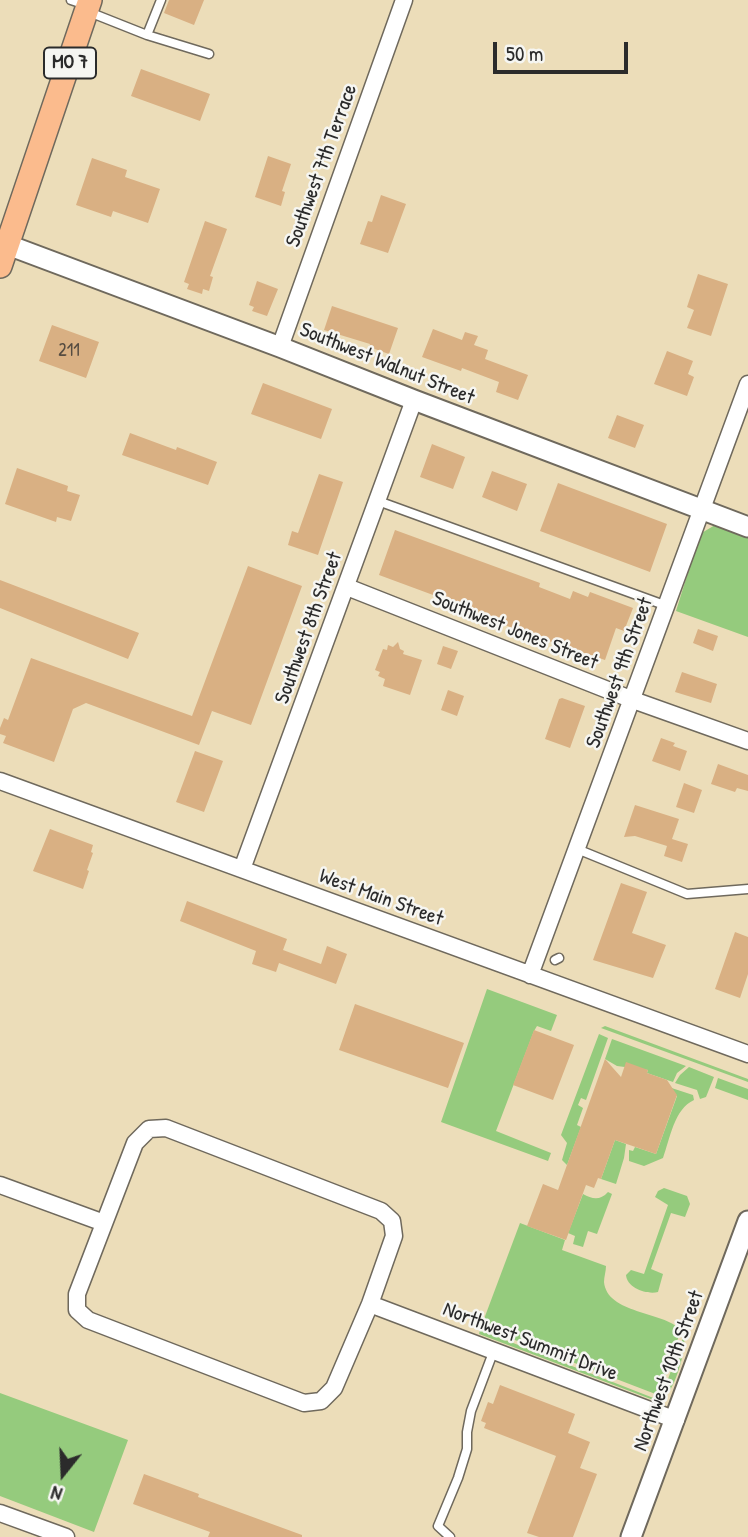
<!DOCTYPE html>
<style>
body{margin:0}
#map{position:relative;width:748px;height:1537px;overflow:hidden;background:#ecddb9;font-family:"Patrick Hand",sans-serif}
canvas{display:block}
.north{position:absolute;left:28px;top:1439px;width:70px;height:70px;-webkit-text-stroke:5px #f6f6f2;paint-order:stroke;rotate:198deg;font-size:19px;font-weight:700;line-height:28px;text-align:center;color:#2b2b2b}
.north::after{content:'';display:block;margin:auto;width:24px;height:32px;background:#2b2b2b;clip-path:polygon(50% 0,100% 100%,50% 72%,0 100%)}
.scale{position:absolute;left:493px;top:42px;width:135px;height:32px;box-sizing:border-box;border:4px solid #2b2b2b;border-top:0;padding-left:9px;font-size:21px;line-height:24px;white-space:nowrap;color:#2b2b2b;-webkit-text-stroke:5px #f6f6f2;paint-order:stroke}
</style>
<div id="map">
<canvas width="748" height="1537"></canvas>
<div class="north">N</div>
<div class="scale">50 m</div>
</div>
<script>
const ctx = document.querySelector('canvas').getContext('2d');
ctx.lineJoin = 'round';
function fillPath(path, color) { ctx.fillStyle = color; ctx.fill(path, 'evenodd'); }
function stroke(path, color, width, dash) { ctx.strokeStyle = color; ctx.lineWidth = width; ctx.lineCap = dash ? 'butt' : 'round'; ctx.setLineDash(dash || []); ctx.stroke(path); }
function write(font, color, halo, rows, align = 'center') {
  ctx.font = font + ' "Patrick Hand",sans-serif'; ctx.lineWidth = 5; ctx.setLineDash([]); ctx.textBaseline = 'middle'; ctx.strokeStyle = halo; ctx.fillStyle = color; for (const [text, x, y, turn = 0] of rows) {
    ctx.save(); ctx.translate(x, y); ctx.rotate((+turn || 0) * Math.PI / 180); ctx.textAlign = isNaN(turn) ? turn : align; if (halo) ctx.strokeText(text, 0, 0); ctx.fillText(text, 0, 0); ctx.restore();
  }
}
const green = new Path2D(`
 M715,525L748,538V637L676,611L700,534Z
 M487,989L557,1015L551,1031L537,1026L534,1031L496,1131L551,1153L548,1161L441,1122Z
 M605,1026L748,1079V1082L601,1028Z
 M599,1034L608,1038L586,1100L581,1098L578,1105L583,1108L577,1125L581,1127L567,1165L562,1160L567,1143L561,1135Z
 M612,1039L686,1066L677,1073L673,1082L647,1073L648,1070L617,1066L605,1059Z
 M689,1067L714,1077L706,1097L700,1099L697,1090L675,1083L680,1075Z
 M641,1078L693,1095L694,1100C674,1109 670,1139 663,1158L644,1166L629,1161V1150L633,1151L635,1147L656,1154L677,1096Z
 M718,1078L748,1089V1100L715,1088Z
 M615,1140L626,1144L624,1158L616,1184L601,1179Z
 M664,1188L687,1196L690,1204L685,1217L671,1213L651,1269L663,1274L658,1292C647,1295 627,1288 626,1275L631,1270L644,1274L668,1205L655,1197L658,1191Z
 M608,1192L612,1194L597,1234L588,1231L583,1247L573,1244L575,1236L568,1233L583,1194C592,1199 600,1201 608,1192Z
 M520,1223L565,1240L562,1250L606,1266C606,1271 604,1277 604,1282C607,1314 663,1311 681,1330L658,1395L481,1327Z
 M480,1330L656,1399V1401L479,1334Z
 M684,1335C687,1349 674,1395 660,1401Z
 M0,1393L128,1440L94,1532L0,1496Z`);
const building = new Path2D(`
 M169,0H204L194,25L164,13Z
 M141,69L210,94L200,121L131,96Z
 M268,156L291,164L282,191L285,192L281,206L255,197Z
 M92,158L127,170L125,177L160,189L148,223L113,211L111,217L76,205Z
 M381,195L406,204L388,253L360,244L368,221L372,222Z
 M205,221L227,229L210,276L213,277L209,291L203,289L202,294L187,289L189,284L184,282Z
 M698,274L728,284L711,336L687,328L694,310L687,307Z
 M257,281L278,289L267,316L252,311L254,307L249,305Z
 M332,306L398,328L389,354L369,347L370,344L324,330Z
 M52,325L99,342L86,378L39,361Z
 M433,329L462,340L465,332L478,336L474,345L488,350L485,359L528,375L518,400L496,392L499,382L462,368L461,371L422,357Z
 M667,351L693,361L688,374L694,377L687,396L654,384Z
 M263,383L332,409L321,439L251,414Z
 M617,415L644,425L635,448L608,438Z
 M130,433L176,450L177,447L217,462L208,485L122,455Z
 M432,444L465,457L453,489L420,477Z
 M17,468L68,486L67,491L80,495L71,521L57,517L56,522L5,504Z
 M492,471L527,484L517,511L482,497Z
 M319,474L343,482L318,555L288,545L292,531L298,533Z
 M558,483L667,524L650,572L540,531Z
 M395,530L540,583L539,587L570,599L573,591L588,597L590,592L633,608L624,631L616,628L605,660L528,634L505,625L506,622L379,575Z
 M248,566L302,586L251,725L212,711L199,745L86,703L73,709L54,762L3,743L6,736L0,734V728L4,718L8,720L31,658L192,716Z
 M0,580L139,633L128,659L0,608Z
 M698,629L718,636L713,651L693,643Z
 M398,642L400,649L404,651L403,654L422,660L410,695L383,686L385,679L378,676L380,672L375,670L383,649L387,650L388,645L393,647Z
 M443,646L458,651L451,669L437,664Z
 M682,672L717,684L711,703L675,692Z
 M448,690L464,696L457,716L441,710Z
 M562,698L585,706L570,748L545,739L559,699Z
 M661,738L675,743L673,746L687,751L680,771L652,761Z
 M195,751L223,761L204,812L176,802Z
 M718,764L748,775V791L737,788L735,792L711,784Z
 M684,783L702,790L694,813L676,807Z
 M635,805L679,819L672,839L688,844L682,862L664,856L667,846L635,836L624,837Z
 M50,829L93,845L91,852L93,853L87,870L89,871L83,889L33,871Z
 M621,883L647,892L632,933L666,945L653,978L593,960Z
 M187,901L287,939L283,950L321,964L327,946L347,954L336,984L279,963L276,972L252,964L256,951L180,921Z
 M735,932L748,937V974L740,998L715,989Z
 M355,1004L464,1043L448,1088L339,1050Z
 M534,1030L574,1045L553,1100L513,1085Z
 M605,1059L621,1077L626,1062L648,1070L647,1073L667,1080L677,1095L656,1154L615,1140L601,1179L598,1178L594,1188L586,1185L566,1240L527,1226L543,1184L558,1190Z
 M500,1385L575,1414L568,1433L590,1442L580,1468L597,1474L573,1537H539L527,1533L556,1456L484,1428L486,1423L481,1421L488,1402L493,1404Z
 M144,1474L199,1494L198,1497L302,1535V1537H208L210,1532L133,1504Z`);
const service = new Path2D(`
 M71,0L86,5
 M89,12L147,35L161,0
 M147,35L209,54
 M378,501L667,606
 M577,849L687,894L748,889
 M555,960L559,958
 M450,1537L438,1526L458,1478L467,1449V1432L471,1411L494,1350`);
const minor = new Path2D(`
 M280,347L404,0
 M347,587L633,700L748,741
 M0,781L748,1054
 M242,869L414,400
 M530,975L748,384
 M166,1128L381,1211L392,1221L394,1236L370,1304L334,1388L321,1401L304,1403L88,1320L77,1310V1294L135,1143L149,1129Z
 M0,1185L104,1223
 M370,1304L676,1420
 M0,1513L66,1537`);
const tertiary = new Path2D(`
 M0,242L280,347L414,400L748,527
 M631,1537L748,1221`);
const primary = new Path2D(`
 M0,266L90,0`);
const numberNames = [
 ["211",69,351]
];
const shields = [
 [70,63,52]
];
const shieldNames = [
 ["MO 7",70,63]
];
const streetNames = [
 ["Southwest 7th Terrace",322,166,-70],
 ["Southwest Walnut Street",387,364,22],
 ["Southwest 8th Street",309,628,-70],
 ["Southwest Jones Street",515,631,22],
 ["Southwest 9th Street",620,673,-70],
 ["West Main Street",381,898,20],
 ["Northwest Summit Drive",530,1342,21],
 ["Northwest 10th Street",669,1371,-70]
];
fillPath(green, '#95cb7d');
fillPath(building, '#d9b083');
stroke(service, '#6f695d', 11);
stroke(minor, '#6f695d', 19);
stroke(tertiary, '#6f695d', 23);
stroke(primary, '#6f695d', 26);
stroke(service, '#fff', 8);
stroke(minor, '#fff', 16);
stroke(tertiary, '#fff', 19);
stroke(primary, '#fbbb8d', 23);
write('18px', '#564c41', null, numberNames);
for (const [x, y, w] of shields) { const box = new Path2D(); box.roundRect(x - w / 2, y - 15.5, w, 31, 5); ctx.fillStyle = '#f6f6f2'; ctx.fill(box); stroke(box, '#2b2b2b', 2); }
write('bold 19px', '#2b2b2b', null, shieldNames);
write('21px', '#2b2b2b', '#f6f6f2', streetNames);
</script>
